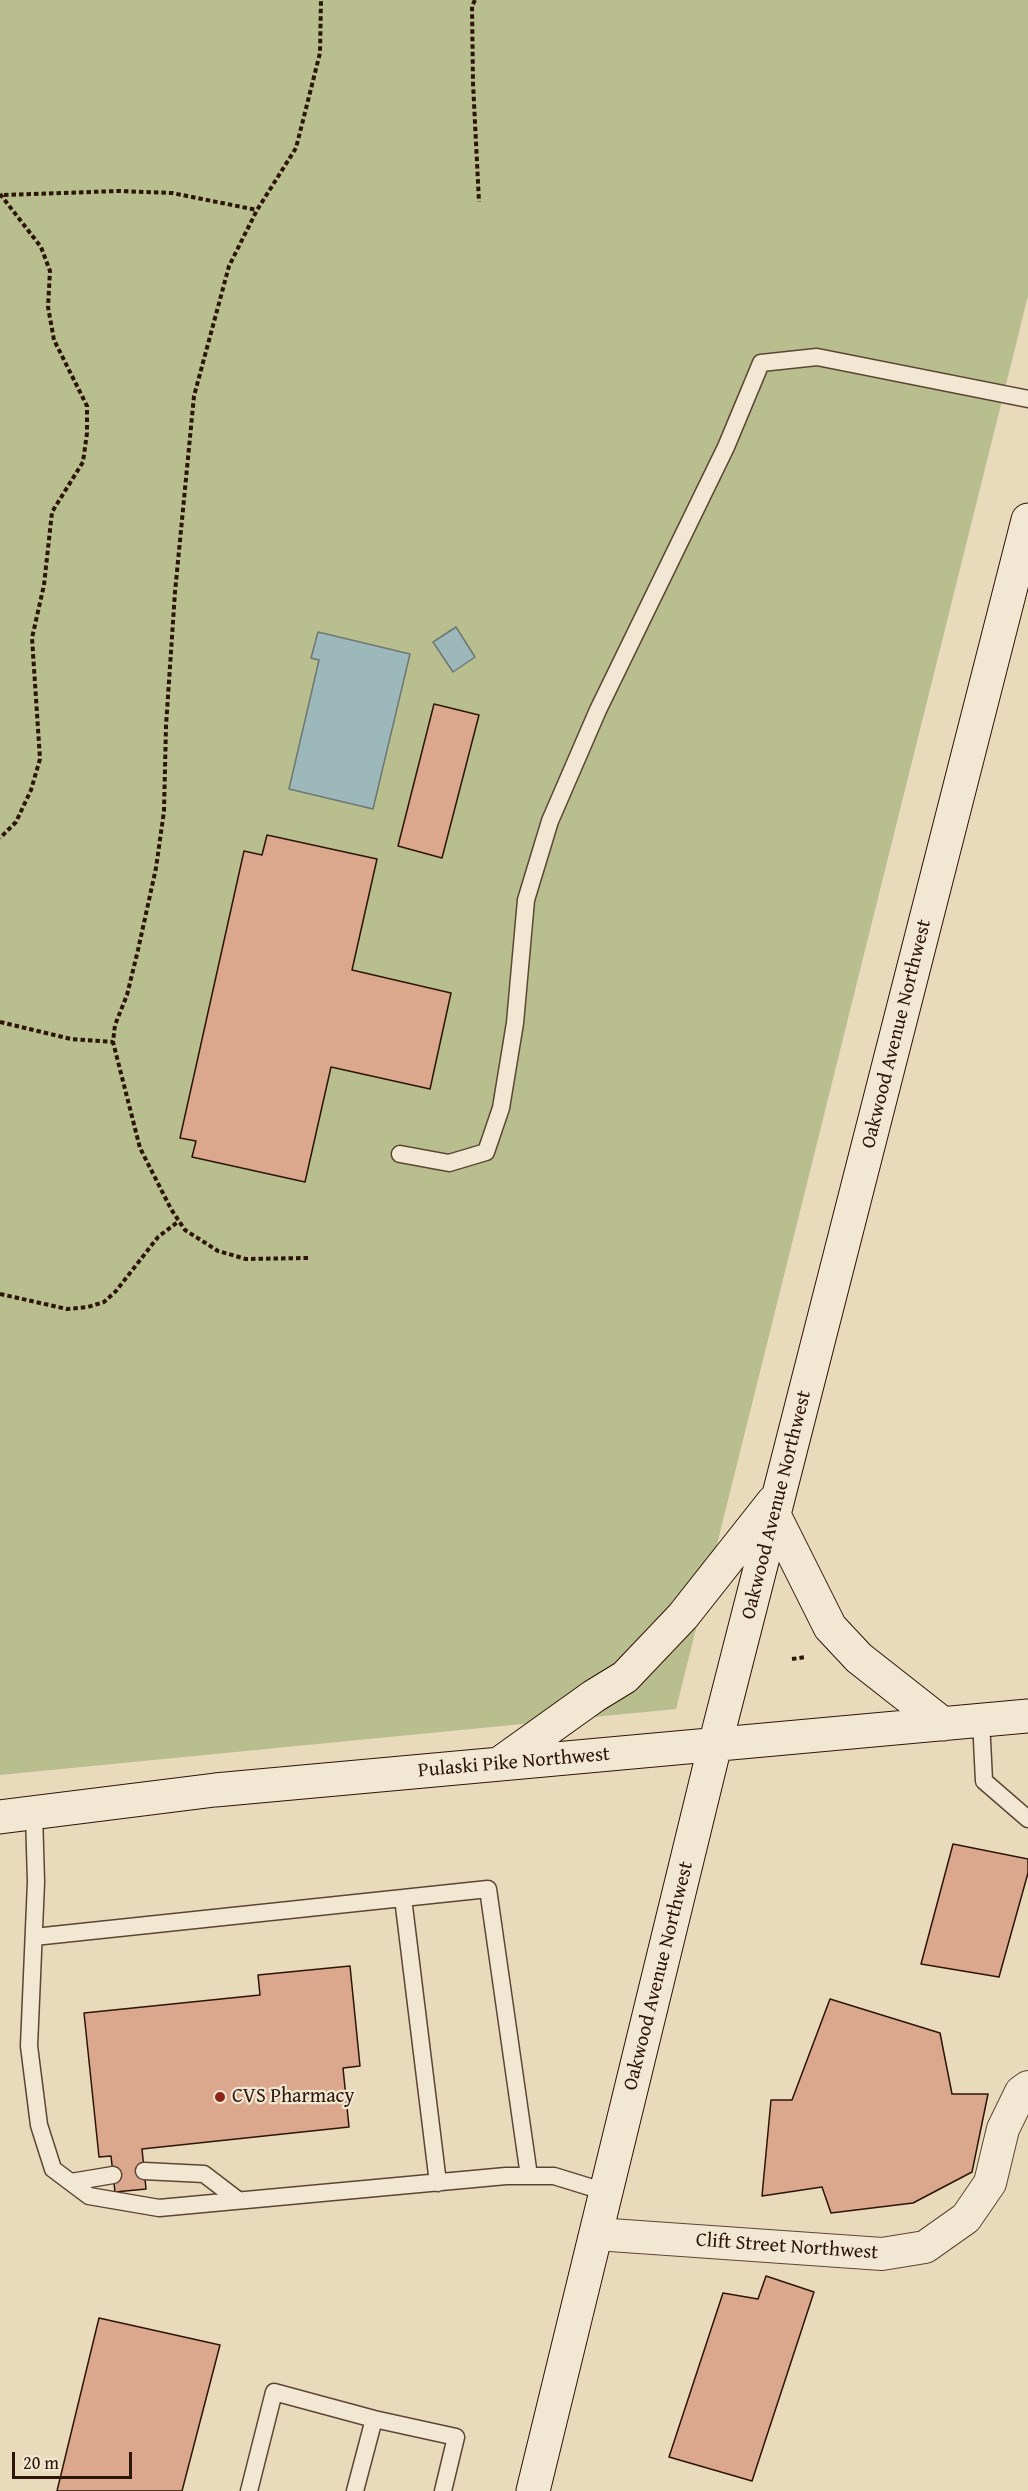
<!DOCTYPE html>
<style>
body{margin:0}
#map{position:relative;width:1028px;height:2491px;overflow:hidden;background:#e9dabc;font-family:"Gentium Book Plus",serif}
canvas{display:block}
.scale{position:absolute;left:12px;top:2452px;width:120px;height:27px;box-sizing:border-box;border:3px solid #2c1507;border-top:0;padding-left:8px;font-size:18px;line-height:21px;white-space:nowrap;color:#2c1507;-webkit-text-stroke:4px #f1e7d3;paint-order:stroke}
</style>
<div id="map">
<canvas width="1028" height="2491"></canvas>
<div class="scale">20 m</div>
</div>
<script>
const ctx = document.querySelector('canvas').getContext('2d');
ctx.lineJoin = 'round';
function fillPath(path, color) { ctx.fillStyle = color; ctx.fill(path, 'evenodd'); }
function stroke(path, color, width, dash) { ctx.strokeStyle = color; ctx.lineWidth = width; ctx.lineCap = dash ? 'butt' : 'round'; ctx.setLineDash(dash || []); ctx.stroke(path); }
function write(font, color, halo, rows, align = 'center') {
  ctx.font = font + ' "Gentium Book Plus",serif'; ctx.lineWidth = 4.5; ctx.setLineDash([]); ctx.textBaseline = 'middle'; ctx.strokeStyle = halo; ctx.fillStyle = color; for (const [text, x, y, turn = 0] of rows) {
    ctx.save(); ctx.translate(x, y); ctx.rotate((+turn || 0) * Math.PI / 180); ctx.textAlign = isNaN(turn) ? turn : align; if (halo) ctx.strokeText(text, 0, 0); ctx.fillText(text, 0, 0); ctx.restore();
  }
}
const green = new Path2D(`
 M0,0H1028V296L676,1709L0,1775Z`);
const water = new Path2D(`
 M456,627L475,657L453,672L433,642Z
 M318,632L410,654L373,809L289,789L319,660L311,658Z`);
const building = new Path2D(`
 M434,704L479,715L442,858L398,846Z
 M267,835L377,859L352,970L451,993L430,1089L331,1067L305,1182L192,1157L196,1141L180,1138L244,851L262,855Z
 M953,1844L1028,1859V1873L999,1977L921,1964Z
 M350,1966L360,2066L343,2068L349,2127L142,2149L146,2189L115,2192L111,2156L99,2157L84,2013L260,1995L258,1975Z
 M830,1999L940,2033L952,2094H988L972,2172L913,2203L831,2213L822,2187L762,2196L771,2100H792Z
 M766,2276L814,2292L752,2481L669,2457L723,2293L758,2299Z
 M99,2318L220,2345L182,2491H57Z`);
const path = new Path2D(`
 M475,0L472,6L473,83L479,202
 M0,194L41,247L50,271L48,307L54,340L87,406V433L83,462L52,512L44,585L32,638L40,759L31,790L16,822L0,838
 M4,195L119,191L172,193L257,210
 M0,1022L71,1039L113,1042
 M308,1258L246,1259L218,1251L185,1230L171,1209L140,1148L113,1042L115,1025L127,995L138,950L156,868L164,811L166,726L175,592L194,396L229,266L257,210L296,148L320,53L321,0
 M0,1294L67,1309L88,1307L104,1302L116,1291L158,1237L179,1221
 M792,1659L806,1657`);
const lane = new Path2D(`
 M400,1154L449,1163L486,1152L501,1108L515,1023L526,900L550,821L598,710L726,447L761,363L817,357L1028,399
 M981,1720L984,1781L1028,1819
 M34,1814L36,1882L29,2046L39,2125L53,2169L89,2196L159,2208L506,2176H554L606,2192
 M403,1898L438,2183
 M34,1937L488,1889L529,2176
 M144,2171L204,2174L238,2200
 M71,2182L113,2175
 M374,2419L456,2437L443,2491
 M249,2491L274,2392L374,2419L355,2491`);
const street = new Path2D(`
 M596,2234L882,2254L925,2247L966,2218L990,2183L1003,2129L1021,2092L1028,2087`);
const secondary = new Path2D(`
 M774,1515L830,1627L859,1658L943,1724
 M499,1764L594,1696L625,1677L683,1616L773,1502
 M0,1817L215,1790L1028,1716
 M533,2491L715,1745L1028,520`);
const markers = [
 [220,2097,6,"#8f2418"]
];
const streetNames = [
 ["Oakwood Avenue Northwest",897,1034,-76],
 ["Oakwood Avenue Northwest",777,1505,-76],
 ["Pulaski Pike Northwest",514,1763,-5],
 ["Oakwood Avenue Northwest",659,1976,-76],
 ["Clift Street Northwest",787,2247,4]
];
const poiNames = [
 ["CVS Pharmacy",232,2097]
];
fillPath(green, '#b9be8e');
fillPath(water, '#9cb8bb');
stroke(water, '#6f7773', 1.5);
fillPath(building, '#dba88e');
stroke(building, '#2c1507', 1.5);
stroke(lane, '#5b4634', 19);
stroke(street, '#5b4634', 34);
stroke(secondary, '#2c1507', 35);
stroke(path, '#2c1507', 4, [4.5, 3]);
stroke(lane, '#f1e7d3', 16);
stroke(street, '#f1e7d3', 32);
stroke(secondary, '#f1e7d3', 33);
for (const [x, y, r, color] of markers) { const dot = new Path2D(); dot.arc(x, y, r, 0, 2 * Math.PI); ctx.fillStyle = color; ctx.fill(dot); stroke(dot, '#f1e7d3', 2); }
write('20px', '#2c1507', '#f1e7d3', streetNames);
write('20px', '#2c1507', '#f1e7d3', poiNames, 'left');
</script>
